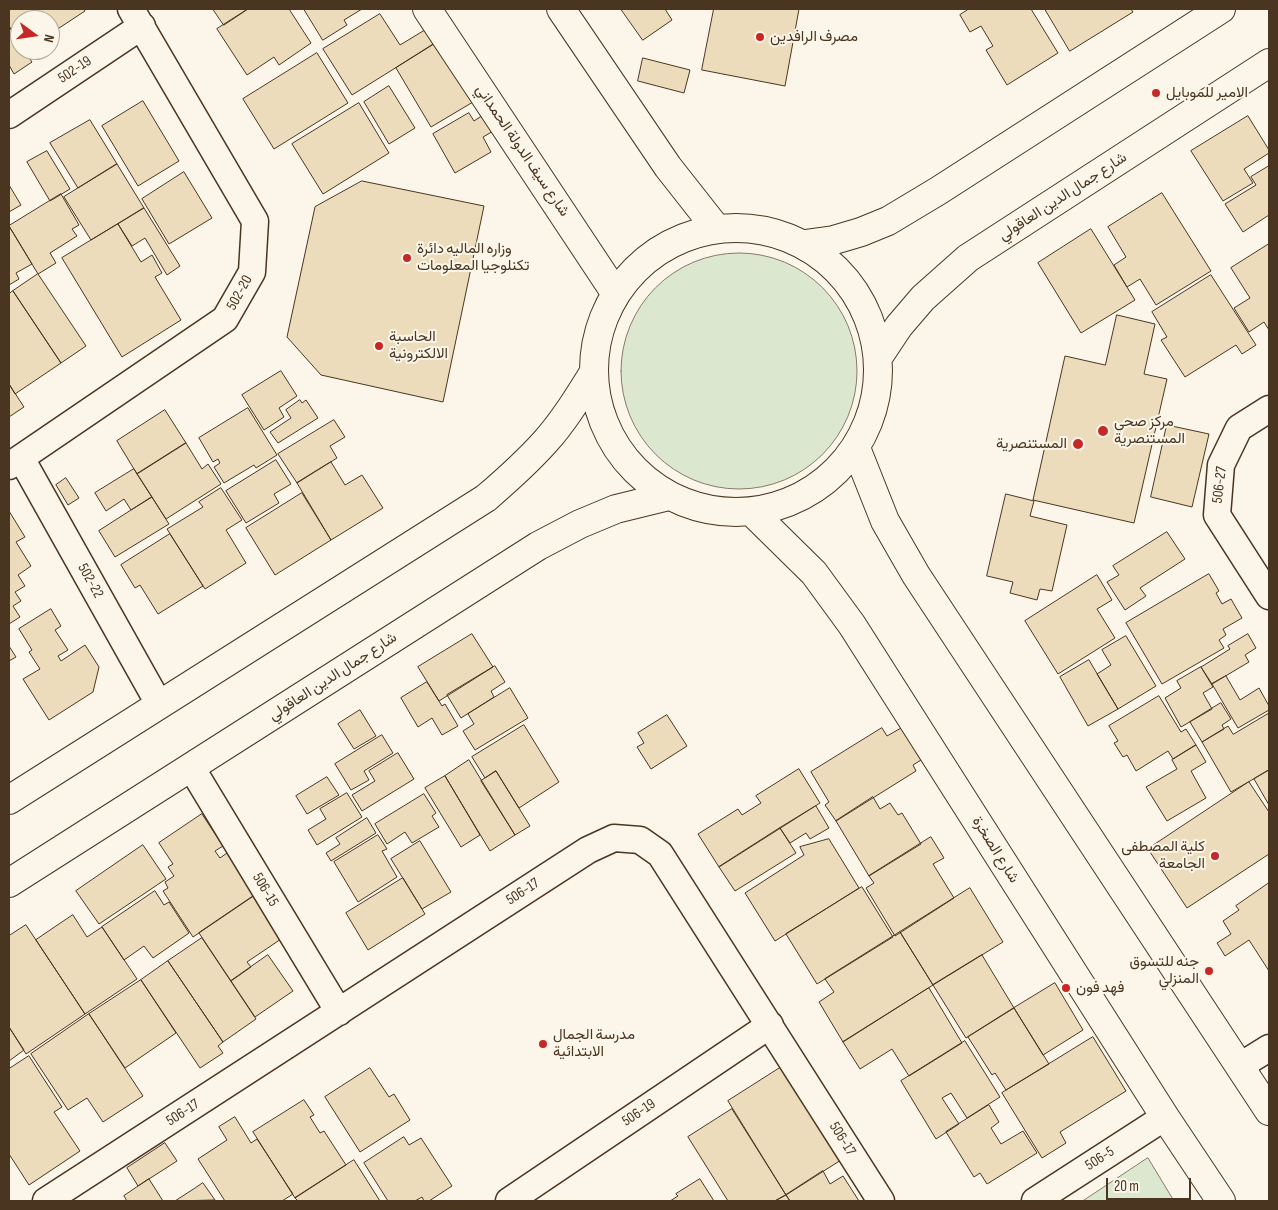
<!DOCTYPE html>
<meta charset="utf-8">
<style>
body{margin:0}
#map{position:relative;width:1278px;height:1210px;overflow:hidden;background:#fbf6e9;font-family:"Sofia Sans Condensed",sans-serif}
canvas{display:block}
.frame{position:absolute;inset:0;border:10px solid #4a3520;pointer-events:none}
.north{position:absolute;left:10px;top:10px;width:50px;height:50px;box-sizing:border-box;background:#fbf6e9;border:1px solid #b4a999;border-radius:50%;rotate:104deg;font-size:14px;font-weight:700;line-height:20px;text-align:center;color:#4a3520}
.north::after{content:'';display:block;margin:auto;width:18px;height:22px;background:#c62828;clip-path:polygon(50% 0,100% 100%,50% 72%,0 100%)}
.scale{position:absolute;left:1106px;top:1178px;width:85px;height:22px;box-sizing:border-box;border:2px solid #4a3520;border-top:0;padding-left:6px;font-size:15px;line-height:18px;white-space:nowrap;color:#4a3520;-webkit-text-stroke:4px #fbf6e9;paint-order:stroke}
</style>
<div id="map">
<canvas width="1278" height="1210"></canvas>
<div class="frame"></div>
<div class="north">N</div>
<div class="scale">20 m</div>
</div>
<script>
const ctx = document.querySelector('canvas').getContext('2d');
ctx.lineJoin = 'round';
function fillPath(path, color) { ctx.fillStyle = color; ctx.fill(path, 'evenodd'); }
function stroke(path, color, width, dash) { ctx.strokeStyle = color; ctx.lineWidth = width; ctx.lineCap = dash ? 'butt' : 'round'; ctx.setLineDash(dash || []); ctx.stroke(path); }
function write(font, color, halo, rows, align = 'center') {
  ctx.font = font + ' "Sofia Sans Condensed",Vazirmatn,sans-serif'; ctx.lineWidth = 4; ctx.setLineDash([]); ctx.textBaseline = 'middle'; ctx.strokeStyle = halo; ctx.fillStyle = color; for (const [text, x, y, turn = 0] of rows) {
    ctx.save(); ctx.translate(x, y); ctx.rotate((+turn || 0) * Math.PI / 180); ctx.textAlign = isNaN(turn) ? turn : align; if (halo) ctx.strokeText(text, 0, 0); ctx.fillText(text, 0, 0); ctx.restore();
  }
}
const green = new Path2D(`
 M621 371a118 118 0 1 1 236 0a118 118 0 1 1-236 0Z
 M1148,1158L1174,1201H1083Z`);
const building = new Path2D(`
 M9,9H84L85,11L50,34V20H20V44L9,26Z
 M213,9H248L224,25Z
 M248,9H289L311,43L279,65L274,57L247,75L217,29Z
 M304,9H362L344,20L347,25L323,40Z
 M621,9H665L672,20L643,40Z
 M714,9H799L785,86L702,70Z
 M969,9H1031L1058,53L1007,85L986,50L993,46L981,26L970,32L960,15Z
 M1045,9H1131L1133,12L1070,51Z
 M380,14L400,45L428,28L437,42L352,95L323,49Z
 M9,26L20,44V50H24L32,62L14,74L9,65Z
 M437,42L473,102L431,127L396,68Z
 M317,53L348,103L274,149L243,99Z
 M643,58L690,70L684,93L638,81Z
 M389,86L415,128L389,144L364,102Z
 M143,101L179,161L138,186L102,126Z
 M359,103L389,153L323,194L292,144Z
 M469,113L474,121L486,113L495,130L483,137L491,152L455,173L433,134Z
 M1248,116L1269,150V153L1244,169L1253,183L1223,201L1191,151Z
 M90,120L117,164L78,188L50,143Z
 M47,151L70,189L50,201L27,162Z
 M117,164L144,208L91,240L64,197Z
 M1269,166V215L1243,232L1225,204L1256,185L1251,177Z
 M184,172L212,218L169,244L142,199Z
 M362,181L484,206L443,402L321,375L287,337L315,207Z
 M9,185L21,205L9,212Z
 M1162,193L1211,271L1156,305L1140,279L1127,287L1114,265L1126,257L1108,227Z
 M61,194L79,225L72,229L77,236L50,253L56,263L38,274L9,226Z
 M144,208L180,266L167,275L145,238L132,246L118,224Z
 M118,224L141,262L152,255L162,273L155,277L181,320L122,357L62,258Z
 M9,226L32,264L16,273L19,279L9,285Z
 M1091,229L1135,300L1081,333L1038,263Z
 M1269,244V330L1264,322L1249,332L1234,308L1250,298L1231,268Z
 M38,274L86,346L61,363L13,291Z
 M1211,275L1256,345L1242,354L1236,345L1185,377L1161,340L1167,337L1152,312Z
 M13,291L61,363L15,394L9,384V294Z
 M1117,315L1155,324L1144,374L1167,379L1134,523L1033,500L1065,356L1105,365Z
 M281,371L297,396L279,408L284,417L264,430L242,395Z
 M9,384L24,407L9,417Z
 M300,400L302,403L306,400L318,418L278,443L270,432L291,418L286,410Z
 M248,408L277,455L256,468L254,465L224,483L214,467L220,463L218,459L213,462L199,438Z
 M165,410L186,443L137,474L117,441Z
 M334,420L345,437L330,446L337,458L297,483L278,454Z
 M1167,425L1209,434L1192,507L1151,497Z
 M186,443L202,469L208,464L221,484L166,519L137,474Z
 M276,460L291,484L274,494L279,503L246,523L226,491Z
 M331,462L345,485L362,475L383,508L331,540L297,483Z
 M134,469L152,497L131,510L124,499L106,511L95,493Z
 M66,478L79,498L68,505L56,485Z
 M221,488L242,520L226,530L246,563L205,589L167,529L203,507L199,502Z
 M302,493L331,540L275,575L246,528Z
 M1006,494L1034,501L1030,516L1067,525L1052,591L1040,589L1037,600L1010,593L1013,582L987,576Z
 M152,497L169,524L115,557L99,531Z
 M9,511L25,537L16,542L31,566L18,575L25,586L15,592L21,601L13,606L20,617L9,624Z
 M1167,532L1185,559L1140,588L1146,596L1125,610L1107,582L1119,575L1113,566Z
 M170,534L203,586L158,614L140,585L135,588L121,565Z
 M1209,574L1219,591L1216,593L1222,604L1231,599L1242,618L1223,629L1226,635L1219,640L1224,648L1162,684L1126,623Z
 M1097,575L1112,600L1097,609L1115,638L1058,674L1025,621Z
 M51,609L61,626L55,630L68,650L58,656L61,661L85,645L99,667L93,692L49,720L23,679L40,669L29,652L32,650L19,629Z
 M472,634L493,667L439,701L418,667Z
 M1248,634L1256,648L1245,655L1249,662L1212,684L1201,667L1230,649L1228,646Z
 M1126,636L1156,686L1118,709L1097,674L1111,665L1102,650Z
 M9,646L16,657L9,661Z
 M1089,660L1118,709L1088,726L1060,677Z
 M495,666L505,682L491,691L494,697L461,718L447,695Z
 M1201,667L1213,687L1203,693L1212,709L1181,727L1165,698L1181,688L1177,681Z
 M1226,676L1240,700L1259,688L1269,706V710L1238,728L1212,684Z
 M427,682L442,706L445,704L458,726L442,735L432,718L418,727L401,698Z
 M510,688L528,718L475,750L463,731L474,724L468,714Z
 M1159,696L1181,732L1186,729L1196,745L1173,759L1168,751L1136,771L1127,755L1123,757L1114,743L1118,741L1109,726Z
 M1221,703L1231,719L1222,725L1224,729L1202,742L1190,722Z
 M360,710L376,736L354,749L338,724Z
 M1268,714L1269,716V770L1231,792L1202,742L1228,726L1233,734Z
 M667,715L687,746L651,769L637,747L644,743L638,733Z
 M524,725L559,782L519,808L496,771L485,778L472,757Z
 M882,728L887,736L901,728L921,760L913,765L916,771L836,821L825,805L829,802L811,772Z
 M382,735L393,753L364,771L369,780L351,790L335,764Z
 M1196,745L1206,762L1191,771L1206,798L1167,821L1146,787L1177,769L1172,760Z
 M398,753L414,779L362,811L352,795L375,781L369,771Z
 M469,760L515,835L490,851L445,776Z
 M799,769L820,803L719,867L698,834L738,809L742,815L761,803L756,796Z
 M1269,770V805L1254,779Z
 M496,771L530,826L515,835L481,781Z
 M445,776L480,835L461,847L425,788Z
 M327,777L339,795L307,814L296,796Z
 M1249,782L1269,812V854L1187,908L1148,849Z
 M347,793L362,817L317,845L308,830L326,819L320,809Z
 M424,794L436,813L432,816L439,827L412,843L405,832L387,844L375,824Z
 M873,797L880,809L890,803L898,815L902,813L921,844L869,876L836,821Z
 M816,806L829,828L810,839L806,833L790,843L780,828Z
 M202,814L223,846L215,851L220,858L227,853L255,895L193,937L163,891L168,888L165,882L174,876L168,867L173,864L159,843Z
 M367,818L376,833L331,861L326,853L340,844L336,838Z
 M780,828L796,853L735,891L719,867Z
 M378,835L387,849L382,851L397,877L358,902L334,862Z
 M931,837L944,858L933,864L954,898L895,936L866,888L874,883L869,876Z
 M829,839L859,888L775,941L745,893L804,855L800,847Z
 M420,841L451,892L422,909L391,859Z
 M143,845L166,879L99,924L76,891Z
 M403,878L425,914L368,950L346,913Z
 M1269,883V971L1249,940L1225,956L1217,943L1231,934L1223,921L1239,910L1236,906Z
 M862,887L893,937L817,984L786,934Z
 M970,888L1003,942L933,985L900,932Z
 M155,891L164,905L169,902L189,933L153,958L144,946L124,960L102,927Z
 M255,895L284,937L247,962L251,967L231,981L199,933Z
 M73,915L87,937L102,927L137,979L85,1014L36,940Z
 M26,925L85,1014L26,1054L9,1027V936Z
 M900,932L933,985L843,1042L819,1002L834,992L825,979Z
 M202,938L256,1019L223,1042L168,961Z
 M268,955L293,991L255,1017L231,981Z
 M982,955L1014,1008L966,1038L933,985Z
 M168,961L223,1042L218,1046L223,1053L200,1068L141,980Z
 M141,980L176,1033L125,1068L89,1014Z
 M1055,983L1083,1030L1043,1055L1014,1008Z
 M929,988L962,1043L909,1076L892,1049L860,1069L843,1042Z
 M1014,1008L1049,1064L1006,1090L995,1073L992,1075L968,1037Z
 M89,1014L143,1096L103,1122L87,1098L68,1110L31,1054Z
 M9,1027L24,1050L9,1061Z
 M1093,1037L1126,1091L1060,1132L1066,1143L1042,1158L1002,1093Z
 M965,1041L1000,1097L967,1118L951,1093L942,1098L959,1124L936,1139L901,1081Z
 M29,1056L62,1107L54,1112L80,1151L29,1185L9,1154V1069Z
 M783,1066L841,1160L786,1195L728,1101Z
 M370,1068L389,1097L394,1094L410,1120L360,1152L325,1097Z
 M304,1100L314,1115L310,1117L320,1133L324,1131L346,1165L295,1198L253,1132Z
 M989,1105L999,1122L991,1128L1001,1144L1023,1131L1037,1153L987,1184L980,1173L974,1177L946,1132Z
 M732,1109L786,1195L775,1201H728L688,1137Z
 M235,1117L251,1143L257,1139L293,1194L282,1201H225L198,1159L227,1140L219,1127Z
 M404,1137L409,1145L421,1138L452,1186L429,1201H424L422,1197L415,1201H388L364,1163Z
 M165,1143L177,1161L138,1186L127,1168Z
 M354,1160L380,1201H298L295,1198Z
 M823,1171L830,1184L843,1176L859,1201H790L786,1195Z
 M149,1179L163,1201H127L124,1196Z
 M700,1179L714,1201H670L678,1196L676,1194Z
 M203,1183L215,1200L175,1201L195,1188Z
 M786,1195L790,1201H775Z`);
const street = new Path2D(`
 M9,115L142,26
 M1269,409L1239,428L1221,465L1217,515L1269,596
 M21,458L159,704
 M9,466L225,319L252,272L255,221L131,9
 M191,767L339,1012
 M1240,1066L1269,1048
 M46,1201L588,850L614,838L640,840L660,854L881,1201
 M509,1201L770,1025
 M1035,1201L1165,1117`);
const secondary = new Path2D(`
 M427,9L616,294
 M561,9L668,167L716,228
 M594 370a142 142 0 1 1 284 0a142 142 0 1 1-284 0Z
 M805,244L834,240L861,232L888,221L938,191L1221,9
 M879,356L899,326L923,298L968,258L1269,63
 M856,448L885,521L916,575L1269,1111
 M752,512L814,573L852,625L1165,1117L1221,1201
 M9,800L486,498C507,480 527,462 545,442C564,421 579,396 594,372
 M9,883L538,546L580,524L616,509L669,496`);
const markers = [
 [760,37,5,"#c62828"],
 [1156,93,5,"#c62828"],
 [407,258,5,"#c62828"],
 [379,346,5,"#c62828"],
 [1103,431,6,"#c62828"],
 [1078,444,6,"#c62828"],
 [1215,856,5,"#c62828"],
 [1209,971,5,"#c62828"],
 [1066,988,5,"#c62828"],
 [543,1044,5,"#c62828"]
];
const poiNames = [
 ["مصرف الرافدين",770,37],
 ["الامير للموبايل",1166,93],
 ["وزاره الماليه دائرة",417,249],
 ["تكنلوجيا المعلومات",417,266],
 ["الحاسبة",389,337],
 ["الالكترونية",389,354],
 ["مركز صحي",1114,422],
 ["المستنصرية",1114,439],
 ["المستنصرية",1067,444,"right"],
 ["كلية المصطفى",1205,847,"right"],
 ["الجامعة",1205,864,"right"],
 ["جنه للتسوق",1199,962,"right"],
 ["المنزلي",1199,979,"right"],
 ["فهد فون",1076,988],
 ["مدرسة الجمال",553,1035],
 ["الابتدائية",553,1052]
];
const streetNames = [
 ["502-19",75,70,-34],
 ["شارع سيف الدولة الحمداني",522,151,56],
 ["شارع جمال الدين العاقولي",1063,197,-33],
 ["502-20",240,293,-61],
 ["506-27",1220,485,-83],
 ["502-22",90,581,61],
 ["شارع جمال الدين العاقولي",333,677,-33],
 ["شارع الصخرة",995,850,58],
 ["506-15",265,890,59],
 ["506-17",523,892,-33],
 ["506-17",183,1113,-33],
 ["506-19",639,1113,-34],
 ["506-17",842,1139,58],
 ["506-5",1100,1159,-33]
];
fillPath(green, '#dce7d0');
stroke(green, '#887966', 1);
fillPath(building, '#ecdcbc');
stroke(building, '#4a3520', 1);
stroke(street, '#4a3520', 29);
stroke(secondary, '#4a3520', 30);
stroke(street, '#fbf6e9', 26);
stroke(secondary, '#fbf6e9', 28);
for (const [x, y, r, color] of markers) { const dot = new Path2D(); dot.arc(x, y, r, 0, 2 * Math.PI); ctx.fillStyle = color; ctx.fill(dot); stroke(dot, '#fbf6e9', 2); }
write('15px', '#4a3520', '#fbf6e9', poiNames, 'left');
write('15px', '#4a3520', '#fbf6e9', streetNames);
</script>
